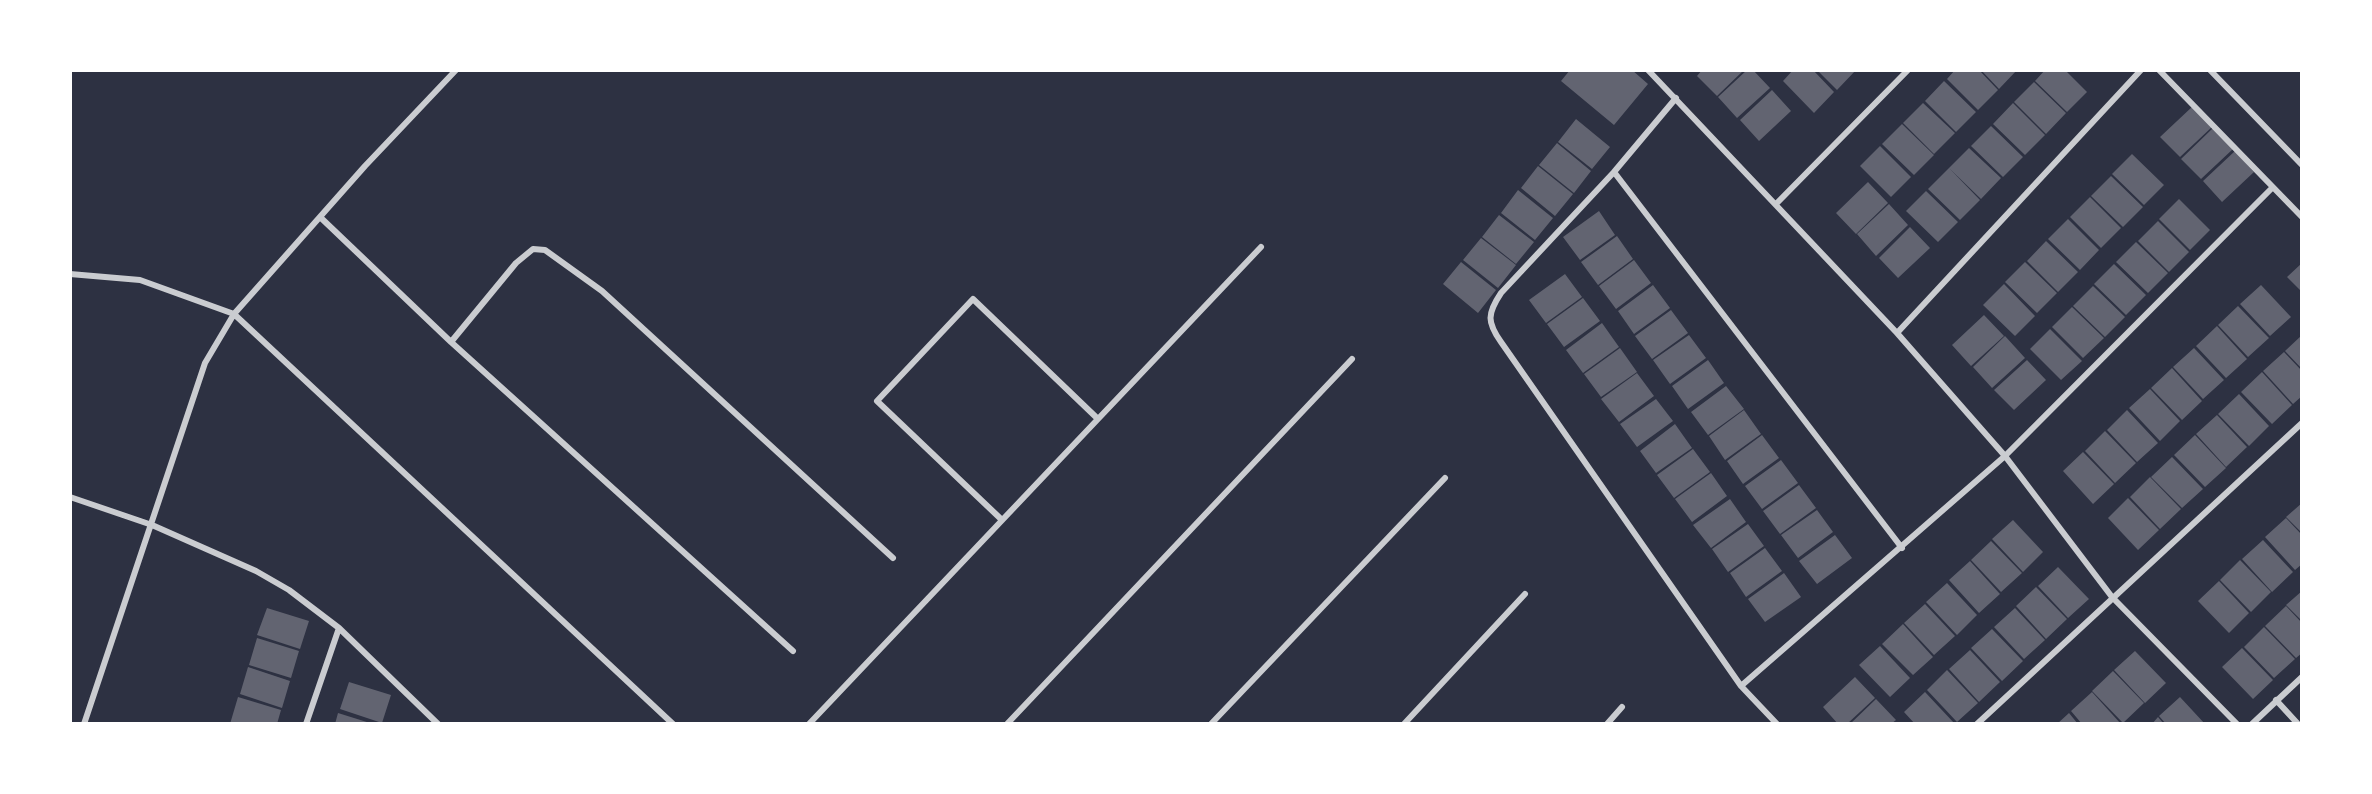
<!DOCTYPE html>
<style>
body{margin:0}
#map{position:relative;width:2372px;height:794px;overflow:hidden;background:#2d3142;font-family:Figtree,sans-serif}
canvas{display:block}
.frame{position:absolute;inset:0;border:72px solid #fff;pointer-events:none}
</style>
<div id="map">
<canvas width="2372" height="794"></canvas>
<div class="frame"></div>
</div>
<script>
const ctx = document.querySelector('canvas').getContext('2d');
ctx.lineJoin = 'round';
function fillPath(path, color) { ctx.fillStyle = color; ctx.fill(path, 'evenodd'); }
function stroke(path, color, width, dash) { ctx.strokeStyle = color; ctx.lineWidth = width; ctx.lineCap = dash ? 'butt' : 'round'; ctx.setLineDash(dash || []); ctx.stroke(path); }
const building = new Path2D(`
 M1570,70H1632L1648,84L1614,125L1561,81Z
 M1702,70H1744L1717,96L1697,76Z
 M1747,70H1753L1770,88L1737,118L1718,97Z
 M1793,70H1813L1834,92L1814,113L1783,81Z
 M1817,70H1856L1837,90Z
 M1955,70H1979L1998,90L1978,110L1947,79Z
 M1981,70H2017L1999,89Z
 M2045,70H2065L2087,92L2067,112L2035,81Z
 M1944,81L1976,112L1956,132L1925,101Z
 M2034,82L2066,113L2046,134L2014,102Z
 M1772,90L1791,111L1759,141L1740,120Z
 M1923,103L1955,133L1934,154L1903,123Z
 M2013,103L2045,135L2025,155L1993,124Z
 M2193,106L2212,127L2180,157L2160,137Z
 M1576,119L1610,147L1592,169L1558,142Z
 M1902,124L1934,155L1914,175L1882,144Z
 M1991,126L2023,157L2003,177L1971,146Z
 M2213,128L2233,149L2201,179L2181,159Z
 M1557,143L1591,171L1574,193L1539,165Z
 M1880,146L1911,177L1891,197L1860,166Z
 M1969,148L2001,178L1981,199L1949,168Z
 M2235,151L2254,172L2222,202L2203,181Z
 M2132,154L2164,185L2144,205L2112,174Z
 M1538,166L1573,194L1555,216L1521,188Z
 M1949,168L1980,200L1960,220L1928,189Z
 M2111,176L2143,207L2123,227L2091,196Z
 M1868,182L1888,203L1856,234L1836,213Z
 M1518,190L1553,218L1535,240L1501,213Z
 M1926,191L1958,222L1938,242L1906,211Z
 M2090,197L2121,228L2101,248L2070,217Z
 M2179,199L2210,230L2190,250L2159,219Z
 M1889,204L1908,225L1876,256L1857,234Z
 M1599,211L1615,235L1580,260L1563,237Z
 M1499,215L1534,242L1516,264L1482,237Z
 M2068,219L2099,250L2080,270L2048,239Z
 M2158,221L2189,252L2169,272L2138,241Z
 M1910,227L1930,248L1898,278L1879,258Z
 M1617,236L1633,259L1598,285L1581,262Z
 M1481,238L1516,265L1498,288L1463,260Z
 M2046,241L2078,272L2058,292L2027,261Z
 M2136,242L2168,273L2148,293L2116,262Z
 M1634,260L1651,283L1616,309L1599,286Z
 M1461,262L1496,290L1478,313L1443,284Z
 M2025,262L2057,293L2037,313L2005,282Z
 M2302,263V292L2287,277Z
 M2114,264L2146,295L2126,315L2094,284Z
 M1565,274L1582,297L1546,323L1529,300Z
 M2004,284L2035,316L2015,336L1983,305Z
 M1653,285L1670,308L1634,334L1618,311Z
 M2261,285L2291,317L2270,336L2240,304Z
 M2093,286L2125,317L2105,337L2073,306Z
 M1583,298L1600,321L1564,347L1547,324Z
 M2238,306L2269,338L2248,357L2218,325Z
 M2072,307L2104,338L2083,358L2052,327Z
 M1671,310L1688,333L1652,359L1635,336Z
 M1984,315L2004,336L1971,366L1952,345Z
 M1602,323L1619,347L1583,373L1566,350Z
 M2217,326L2247,359L2226,378L2196,346Z
 M2050,329L2082,361L2061,380L2030,349Z
 M1689,335L1706,358L1670,384L1653,360Z
 M2302,335V369L2285,351Z
 M2005,336L2025,358L1992,388L1973,367Z
 M1620,348L1637,372L1601,397L1584,374Z
 M2194,348L2224,380L2203,399L2173,367Z
 M2284,352L2302,371V396L2293,404L2263,371Z
 M1708,360L1724,383L1688,409L1672,386Z
 M2027,360L2046,380L2014,410L1994,390Z
 M2172,368L2202,401L2182,420L2151,388Z
 M2262,372L2292,405L2272,424L2241,392Z
 M1637,373L1654,396L1619,422L1601,399Z
 M1726,386L1744,409L1708,435L1691,412Z
 M2150,389L2180,421L2160,441L2129,408Z
 M2239,394L2269,426L2249,446L2218,414Z
 M1656,399L1673,421L1637,447L1620,424Z
 M1744,410L1761,434L1725,460L1709,436Z
 M2127,410L2158,443L2137,462L2107,430Z
 M2217,415L2247,447L2226,467L2196,434Z
 M1675,424L1692,448L1656,473L1640,451Z
 M2105,431L2136,463L2115,483L2085,451Z
 M1762,435L1779,458L1743,484L1727,461Z
 M2195,435L2226,468L2205,487L2174,455Z
 M1693,449L1710,472L1674,498L1657,475Z
 M2083,452L2114,484L2093,504L2063,471Z
 M2172,457L2203,489L2182,508L2151,477Z
 M1781,460L1798,483L1762,509L1745,486Z
 M1711,473L1727,496L1692,522L1675,499Z
 M2150,477L2181,509L2160,529L2130,497Z
 M1799,485L1816,508L1780,534L1763,511Z
 M2128,498L2159,530L2138,550L2108,518Z
 M1730,499L1746,522L1711,548L1693,525Z
 M2302,503V533L2286,517Z
 M1817,510L1833,532L1798,558L1781,535Z
 M2286,518L2302,535V564L2295,570L2265,537Z
 M2013,520L2043,552L2023,572L1992,539Z
 M1748,524L1764,546L1728,572L1712,549Z
 M1835,535L1852,558L1817,584L1799,561Z
 M2263,540L2293,572L2272,592L2242,559Z
 M1991,541L2022,573L2001,592L1971,560Z
 M1765,548L1782,571L1746,597L1730,573Z
 M2240,560L2271,592L2251,612L2220,580Z
 M1970,561L2000,594L1979,613L1949,580Z
 M2058,567L2089,599L2068,618L2038,586Z
 M1784,573L1801,597L1765,622L1748,599Z
 M2219,581L2249,613L2229,633L2198,601Z
 M1947,583L1977,615L1957,635L1926,602Z
 M2036,587L2067,619L2046,639L2016,606Z
 M2302,591V621L2286,605Z
 M1925,604L1955,636L1934,655L1904,623Z
 M2286,606L2302,623V653L2296,658L2265,626Z
 M267,608L309,621L300,649L257,635Z
 M2015,608L2045,640L2024,659L1994,627Z
 M1903,624L1933,657L1913,675L1882,644Z
 M2264,627L2295,659L2274,678L2244,647Z
 M1992,629L2023,661L2002,681L1971,648Z
 M257,638L299,651L291,678L249,665Z
 M1880,646L1910,678L1890,697L1859,665Z
 M2242,648L2273,680L2253,699L2222,667Z
 M1970,650L2000,682L1979,702L1949,669Z
 M2135,651L2166,683L2145,703L2114,670Z
 M248,667L290,681L282,708L240,694Z
 M1947,670L1978,703L1957,722L1927,690Z
 M2113,671L2144,703L2123,723L2092,691Z
 M1855,677L1875,698L1847,724H1838L1823,707Z
 M349,682L391,695L382,723L340,709Z
 M1925,692L1955,724H1915L1904,712Z
 M2092,692L2121,724H2082L2071,711Z
 M238,697L281,710L277,724H230Z
 M2180,697L2205,724H2166L2159,716Z
 M1876,699L1896,720L1891,724H1850Z
 M338,713L370,723V724H335Z
 M2069,713L2078,724H2057Z
 M2158,717L2164,724H2152Z`);
const minor = new Path2D(`
 M1648,70L1897,333L2005,456L2112,597L2237,724
 M2159,70L2302,217
 M2210,70L2302,165
 M1676,98L1614,172L1501,293C1487,314 1487,322 1501,342L1741,686L1777,724
 M1614,172L1902,548
 M1776,204L1908,70
 M320,217L451,342L793,651
 M70,274L140,280L234,314L673,724
 M1897,333L2141,70
 M451,342L516,263L533,249L545,250L602,291L893,558
 M70,497L152,525L256,571L289,590L339,628L438,724
 M1002,520L877,401L973,299L1098,419
 M1741,686L2005,456L2272,188
 M2276,700L2298,724
 M84,724L205,363L234,314L365,166L456,70
 M306,724L339,628
 M809,724L1261,247
 M1007,724L1352,359
 M1211,724L1445,478
 M1404,724L1525,594
 M1607,724L1622,707
 M1977,724L2302,423
 M2252,724L2302,677`);
fillPath(building, '#626471');
stroke(minor, '#caccd0', 6);
</script>
